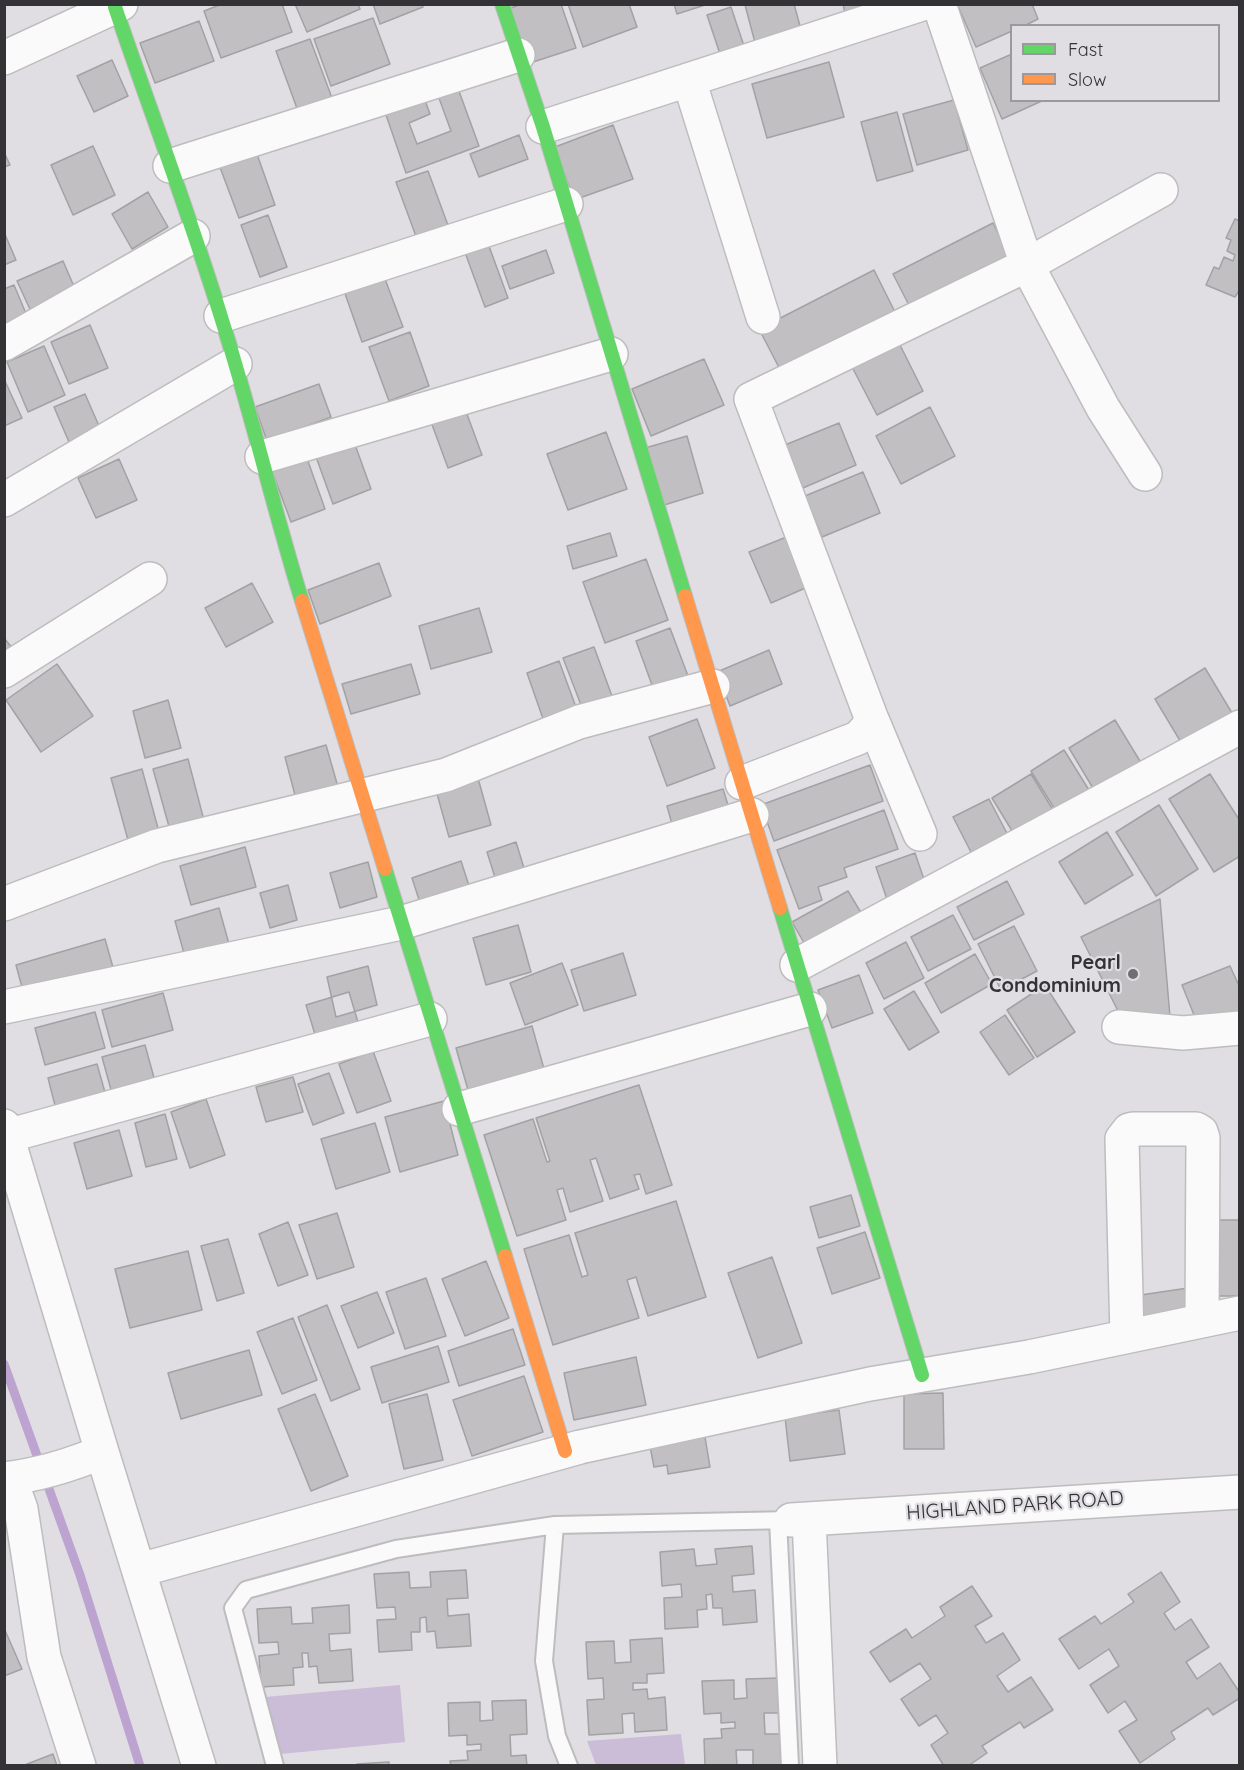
<!DOCTYPE html>
<style>
body{margin:0}
#map{position:relative;width:1244px;height:1770px;overflow:hidden;background:#e0dee2;font-family:Quicksand,sans-serif}
canvas{display:block}
.frame{position:absolute;inset:0;border:6px solid #333234;pointer-events:none}
.legend{position:absolute;left:1010px;top:24px;width:210px;height:78px;box-sizing:border-box;background:#e0dde3;border:2px solid #9b999d;margin:0;padding:8px 10px;list-style:none;font-size:18px;color:#333234}
.legend li{display:flex;align-items:center;gap:12px;height:30px}
.legend b{width:30px;border:2px solid #9b999d}
</style>
<div id="map">
<canvas width="1244" height="1770"></canvas>
<div class="frame"></div>
<ul class="legend">
<li><b style="height:8px;background:#63d668"></b>Fast</li>
<li><b style="height:8px;background:#ff974d"></b>Slow</li>
</ul>
</div>
<script>
const ctx = document.querySelector('canvas').getContext('2d');
ctx.lineJoin = 'round';
function fillPath(path, color) { ctx.fillStyle = color; ctx.fill(path, 'evenodd'); }
function stroke(path, color, width, dash) { ctx.strokeStyle = color; ctx.lineWidth = width; ctx.lineCap = dash ? 'butt' : 'round'; ctx.setLineDash(dash || []); ctx.stroke(path); }
function write(font, color, halo, rows, align = 'center') {
  ctx.font = font + ' Quicksand,sans-serif'; ctx.lineWidth = 4.5; ctx.setLineDash([]); ctx.textBaseline = 'middle'; ctx.strokeStyle = halo; ctx.fillStyle = color; for (const [text, x, y, turn = 0] of rows) {
    ctx.save(); ctx.translate(x, y); ctx.rotate((+turn || 0) * Math.PI / 180); ctx.textAlign = isNaN(turn) ? turn : align; if (halo) ctx.strokeText(text, 0, 0); ctx.fillText(text, 0, 0); ctx.restore();
  }
}
const green = new Path2D(`
 M400,1685L405,1742L281,1754L265,1697Z
 M681,1734L685,1765H596L587,1741Z`);
const stream = new Path2D(`
 M4,1364L80,1575L140,1766`);
const building = new Path2D(`
 M222,4H282L292,32L221,58L204,11Z
 M295,4H358L360,9L307,32Z
 M373,4H422L423,7L380,24Z
 M522,4H561L576,48L527,64L508,9Z
 M568,4H629L637,27L583,47Z
 M674,4H708L677,14Z
 M794,4L803,37L757,50L745,5Z
 M843,4H897L846,18Z
 M957,4H1032L1038,19L1024,26H1012V31L976,47Z
 M731,7L747,55L723,63L707,15Z
 M373,18L390,64L331,86L314,39Z
 M199,21L214,61L155,83L140,43Z
 M310,39L332,98L298,111L276,51Z
 M1012,54V100H1044L1002,119L980,68Z
 M112,60L128,96L94,112L77,76Z
 M829,62L844,117L767,138L752,84Z
 M456,83L479,146L406,173L384,109L423,95L430,114L409,123L417,144L451,131L436,90Z
 M954,100L968,150L917,165L903,114Z
 M897,112L913,171L877,181L861,122Z
 M613,125L633,179L574,200L555,147Z
 M519,135L528,159L479,177L470,154Z
 M252,140L275,205L239,218L215,154Z
 M93,146L115,195L73,215L51,165Z
 M4,152L10,165L4,167Z
 M428,171L449,228L417,239L396,182Z
 M148,192L168,227L132,249L112,214Z
 M268,215L287,267L260,277L241,225Z
 M1235,219L1240,221V289L1235,297L1206,285L1214,267L1219,269L1224,257L1233,261L1235,255L1227,251L1231,240L1226,238Z
 M993,223L1012,262L913,313L893,274Z
 M4,232L16,260L4,265Z
 M486,238L508,298L485,307L463,247Z
 M546,250L554,273L510,289L502,266Z
 M63,261L79,298L34,318L17,281Z
 M874,270L899,320L785,379L759,329Z
 M382,271L403,327L362,342L342,285Z
 M14,285L30,323L4,335V289Z
 M90,325L108,368L69,384L51,342Z
 M410,332L429,386L389,401L369,347Z
 M898,341L923,391L877,415L851,365Z
 M44,346L65,395L28,412L7,362Z
 M704,359L724,405L651,436L632,389Z
 M4,379L22,418L4,426Z
 M319,384L331,417L267,441L255,407Z
 M85,394L103,435L72,449L54,407Z
 M464,406L482,455L448,468L430,419Z
 M930,407L955,456L901,484L876,436Z
 M839,423L856,465L803,488L785,445Z
 M606,432L627,489L568,510L547,454Z
 M687,436L703,493L661,506L645,448Z
 M353,439L371,489L333,504L315,454Z
 M304,450L325,509L291,522L269,463Z
 M119,459L137,500L96,518L78,478Z
 M863,472L880,513L822,537L805,496Z
 M610,533L617,556L573,569L567,546Z
 M789,536L810,586L771,603L749,552Z
 M646,559L668,620L605,643L583,582Z
 M379,563L391,596L320,624L308,590Z
 M252,583L273,622L226,647L205,608Z
 M479,608L492,652L431,669L419,626Z
 M670,628L691,684L656,696L636,641Z
 M4,638L14,650L4,658Z
 M594,647L616,707L586,718L563,658Z
 M769,650L782,684L730,706L717,672Z
 M559,661L580,718L547,730L527,673Z
 M57,664L93,716L41,752L6,700Z
 M411,664L420,694L351,714L342,684Z
 M1205,668L1235,718L1185,749L1155,699Z
 M168,700L181,748L145,758L133,711Z
 M697,719L715,768L667,786L649,737Z
 M1115,720L1146,771L1100,800L1069,748Z
 M326,745L338,787L296,799L285,757Z
 M1064,750L1094,798L1061,819L1031,771Z
 M188,759L207,832L173,841L153,769Z
 M870,765L883,801L774,841L761,805Z
 M142,769L159,832L128,840L111,778Z
 M1031,774L1056,815L1017,839L992,798Z
 M1210,774L1240,821V856L1214,872L1169,799Z
 M478,778L491,825L449,837L436,790Z
 M723,789L732,818L675,835L667,806Z
 M989,799L1011,841L975,860L953,817Z
 M1159,805L1198,869L1156,896L1116,832Z
 M884,810L898,849L844,868L847,877L818,887L822,900L799,909L777,850Z
 M1107,832L1133,875L1085,904L1059,862Z
 M516,842L527,878L498,887L487,852Z
 M245,847L256,887L191,905L180,866Z
 M915,853L929,894L890,908L876,867Z
 M461,861L471,892L422,909L412,878Z
 M368,862L377,897L340,908L330,873Z
 M1007,881L1024,914L974,940L957,907Z
 M288,885L297,920L270,928L260,893Z
 M848,891L863,916L807,948L792,922Z
 M1160,899L1170,1017L1118,1011L1081,937Z
 M219,908L229,944L185,957L175,921Z
 M953,915L971,949L928,971L911,937Z
 M518,925L531,972L486,985L473,938Z
 M1014,926L1037,971L1001,990L978,944Z
 M105,939L116,978L26,1002L16,965Z
 M906,942L924,978L884,999L866,963Z
 M623,953L636,995L584,1011L571,970Z
 M975,954L992,984L941,1013L925,983Z
 M562,963L578,1005L525,1025L510,983Z
 M368,966L377,1005L336,1017L327,977Z
 M1230,966L1240,988V1015H1194L1182,985Z
 M859,975L873,1013L832,1028L818,990Z
 M1045,985L1075,1032L1037,1057L1007,1010Z
 M914,991L939,1032L909,1050L884,1009Z
 M349,992L360,1029L317,1041L306,1005Z
 M163,993L173,1030L112,1047L102,1010Z
 M95,1012L105,1048L45,1065L35,1028Z
 M1005,1015L1034,1058L1009,1075L980,1032Z
 M532,1026L546,1076L470,1097L456,1048Z
 M145,1045L156,1085L113,1097L102,1057Z
 M373,1051L391,1101L357,1113L339,1064Z
 M97,1064L108,1103L58,1117L48,1078Z
 M329,1073L344,1113L313,1125L298,1084Z
 M293,1077L303,1112L266,1122L256,1087Z
 M639,1085L672,1185L646,1194L640,1174L634,1175L639,1189L610,1199L596,1158L590,1160L603,1201L570,1212L563,1188L557,1190L566,1220L517,1236L484,1135L533,1119L547,1162L550,1161L536,1118Z
 M206,1099L225,1155L190,1168L171,1112Z
 M444,1101L458,1155L400,1172L385,1117Z
 M165,1114L177,1159L146,1167L135,1123Z
 M375,1123L390,1172L336,1189L321,1139Z
 M119,1130L132,1176L87,1189L74,1143Z
 M851,1195L860,1226L819,1238L810,1207Z
 M676,1201L706,1297L648,1316L636,1277L627,1280L639,1318L553,1345L524,1249L569,1235L582,1277L588,1275L575,1233Z
 M337,1213L354,1267L317,1279L299,1225Z
 M1219,1220H1240V1296H1218Z
 M288,1222L308,1275L278,1286L259,1234Z
 M865,1232L880,1278L832,1294L817,1248Z
 M228,1239L244,1293L217,1301L201,1246Z
 M188,1251L202,1310L130,1328L115,1269Z
 M772,1257L802,1343L758,1358L728,1273Z
 M486,1261L509,1318L465,1336L442,1279Z
 M426,1278L446,1336L405,1349L386,1292Z
 M1188,1288L1190,1309L1137,1317L1134,1296Z
 M377,1292L394,1333L358,1348L341,1306Z
 M327,1305L360,1389L331,1401L298,1317Z
 M293,1318L317,1380L282,1394L257,1332Z
 M513,1329L525,1365L459,1386L448,1351Z
 M438,1346L449,1382L382,1403L371,1367Z
 M249,1350L262,1395L181,1419L168,1373Z
 M636,1357L646,1405L574,1420L564,1373Z
 M524,1376L543,1432L472,1456L453,1400Z
 M943,1393L944,1449H904V1394Z
 M315,1394L348,1476L311,1491L278,1409Z
 M427,1394L443,1460L404,1469L389,1404Z
 M839,1410L845,1454L790,1461L785,1417Z
 M704,1431L710,1467L668,1474L667,1465L654,1467L649,1441Z
 M752,1546L754,1574L732,1576L733,1592L755,1590L757,1622L723,1625L722,1608H713L712,1594L706,1595L707,1609L697,1610L698,1627L665,1629L664,1598L682,1597L681,1584L662,1586L660,1552L694,1549L696,1566L717,1564L715,1549Z
 M466,1570L468,1598L447,1599L448,1616L469,1614L471,1646L437,1648L435,1631L427,1632L426,1617L420,1618V1632H411L412,1650L379,1652L377,1620L396,1619L395,1607L377,1608L374,1574L409,1572L410,1588L431,1587L430,1572Z
 M1161,1572L1180,1602L1164,1613L1175,1630L1191,1619L1209,1647L1186,1662L1197,1679L1220,1663L1240,1693V1698L1213,1715L1208,1708L1171,1732L1175,1739L1140,1763L1119,1731L1137,1720L1125,1701L1108,1713L1090,1685L1119,1666L1109,1649L1079,1669L1059,1639L1095,1616L1101,1624L1134,1602L1128,1594Z
 M972,1586L992,1616L975,1626L986,1643L1003,1633L1020,1660L997,1676L1008,1692L1031,1677L1053,1710L1024,1728L1020,1722L982,1746L987,1753L968,1766H944L931,1745L948,1733L936,1715L919,1726L901,1699L931,1679L920,1663L890,1682L870,1652L906,1629L912,1638L945,1616L940,1607Z
 M349,1605L350,1633L329,1634L330,1651L351,1649L353,1681L319,1683L317,1666L309,1667L308,1653H302L303,1667L293,1668L294,1685L261,1687L259,1656L279,1654L278,1642L259,1643L257,1609L291,1607L292,1624L313,1623L312,1608Z
 M4,1628L22,1669L4,1676Z
 M662,1638L664,1673L647,1674V1683H633V1690L647,1689L648,1699L665,1697L667,1730L635,1732L634,1713L622,1714L623,1733L589,1735L587,1700L604,1699L603,1678L588,1679L586,1642L614,1641L615,1663L631,1662L630,1640Z
 M780,1678L781,1713H764L765,1734H780L781,1766H753V1750H736L737,1766H705L704,1739L722,1738L721,1729L735,1728V1722L721,1723V1713L704,1714L702,1681L734,1680V1699L747,1698L746,1679Z
 M526,1700L527,1734L510,1735L511,1756L526,1755L527,1766H451L450,1761L468,1760L467,1751L481,1750V1744L467,1745V1735L449,1736L448,1703L480,1702V1721L493,1720L492,1701Z
 M53,1754L57,1766H22Z
 M389,1762V1766H357V1764Z`);
const lane = new Path2D(`
 M778,1520L790,1766
 M555,1525L544,1661L557,1736L569,1766
 M275,1766L233,1608L246,1590L396,1549L555,1525L791,1520`);
const street = new Path2D(`
 M4,58L121,4
 M689,80L763,317
 M543,127L922,4
 M170,166L518,55
 M221,316L566,204
 M4,344L193,236
 M262,457L611,354
 M1145,474L1103,408L1027,265L1161,190
 M4,500L235,364
 M4,671L150,579
 M871,717L920,834
 M742,783L858,738L868,727L871,717L751,399L1027,265L939,4
 M4,904L157,846L446,775L579,722L713,686
 M797,965L1240,727
 M4,1007L401,923L752,815
 M1119,1027L1183,1033L1240,1028
 M459,1109L810,1009
 M4,1126L102,1452L199,1766
 M7,1136L430,1019
 M1127,1336L1122,1139L1129,1130L1133,1129H1196L1201,1132L1203,1138L1202,1320
 M10,1478L21,1509L44,1657L79,1766
 M4,1479C38,1475 71,1465 102,1452
 M809,1519L820,1766
 M791,1520L1240,1492
 M140,1570L580,1447L870,1384L1029,1357L1240,1313`);
const fast = new Path2D(`
 M502,4L543,127L685,596
 M115,7C150,110 189,213 221,317C251,411 273,507 302,601
 M385,869L505,1256
 M780,908L922,1375`);
const slow = new Path2D(`
 M685,596L780,908
 M302,601L385,869
 M505,1256L565,1451`);
const markers = [
 [1133,974,6,"#706e71"]
];
const poiNames = [
 ["Pearl",1121,963],
 ["Condominium",1121,986]
];
const streetNames = [
 ["HIGHLAND PARK ROAD",1015,1506,-4]
];
fillPath(green, '#cbbcd8');
stroke(stream, '#bca3d0', 9);
fillPath(building, '#c1bfc2');
stroke(building, '#a2a1a3', 1.5);
stroke(lane, '#bdbcbe', 20);
stroke(street, '#bdbcbe', 36);
stroke(fast, '#bdbcbe', 16);
stroke(slow, '#bdbcbe', 16);
stroke(lane, '#fafafb', 16);
stroke(street, '#fafafb', 33);
stroke(fast, '#63d668', 14);
stroke(slow, '#ff974d', 14);
for (const [x, y, r, color] of markers) { const dot = new Path2D(); dot.arc(x, y, r, 0, 2 * Math.PI); ctx.fillStyle = color; ctx.fill(dot); stroke(dot, '#e0dde3', 2); }
write('bold 20px', '#333234', '#e0dde3', poiNames, 'right');
write('20px', '#333234', '#e0dde3', streetNames);
</script>
